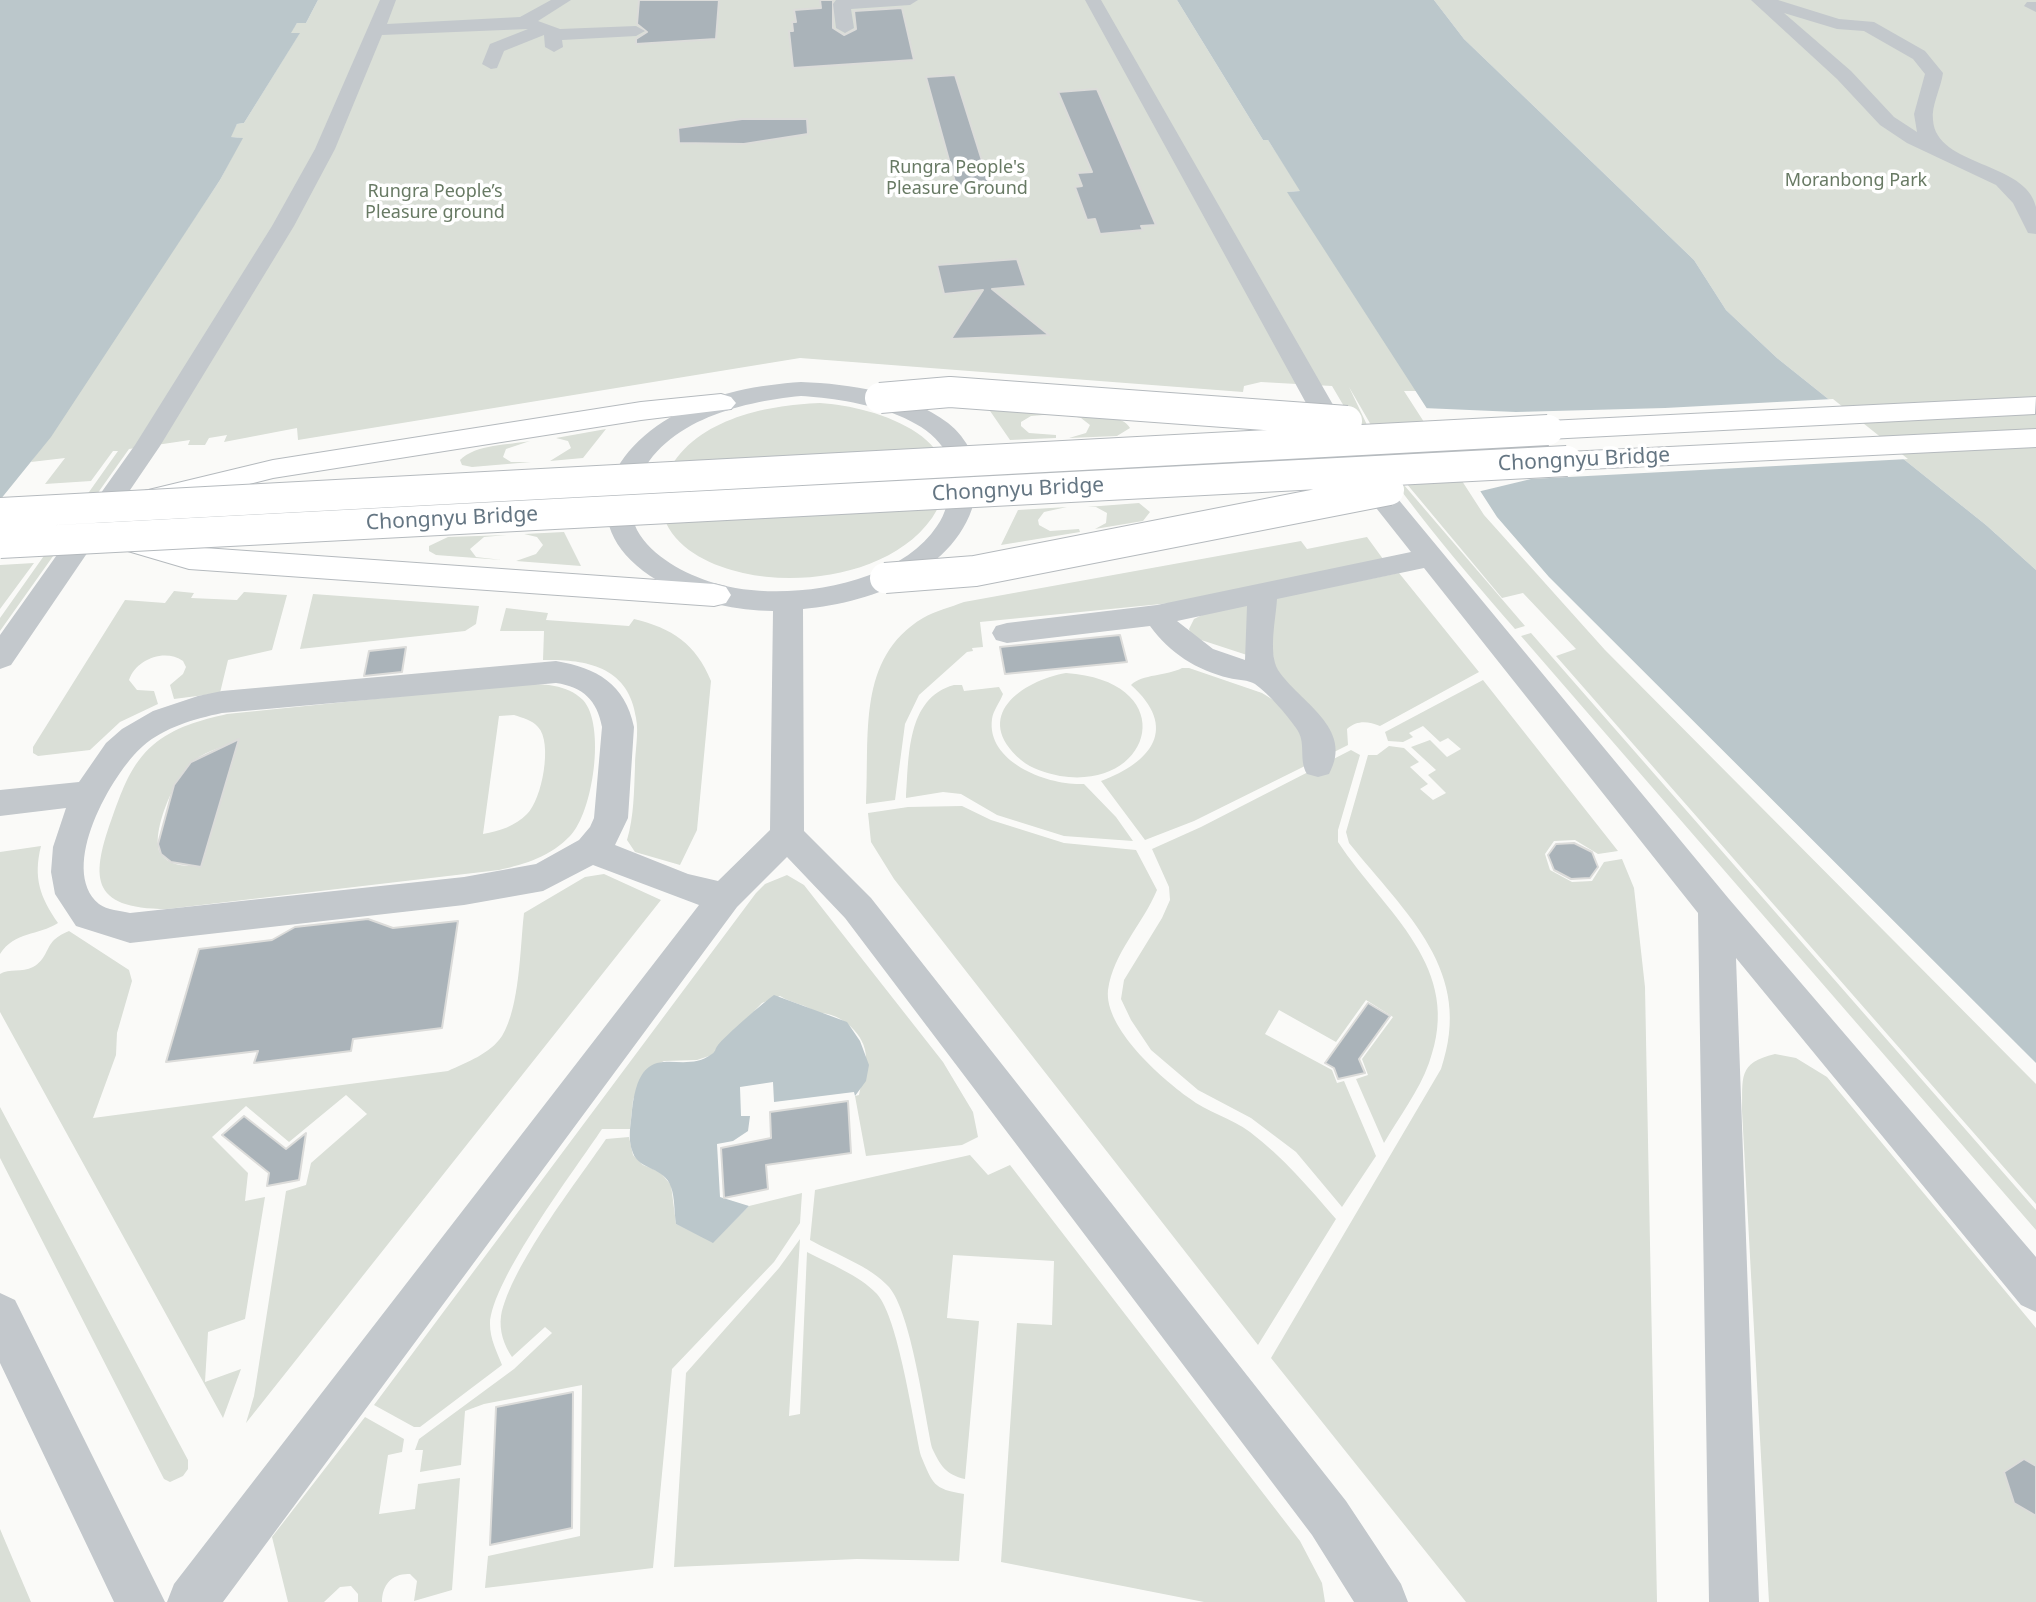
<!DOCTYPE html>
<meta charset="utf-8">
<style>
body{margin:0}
canvas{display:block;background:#fafaf8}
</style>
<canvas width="2036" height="1602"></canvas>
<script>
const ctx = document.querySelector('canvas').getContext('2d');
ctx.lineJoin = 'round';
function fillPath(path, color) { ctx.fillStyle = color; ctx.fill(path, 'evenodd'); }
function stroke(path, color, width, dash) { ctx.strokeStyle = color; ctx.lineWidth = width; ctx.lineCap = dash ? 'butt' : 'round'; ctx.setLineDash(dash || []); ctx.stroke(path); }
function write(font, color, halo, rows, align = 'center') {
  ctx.font = font + ' "Noto Sans",sans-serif'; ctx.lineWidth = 7; ctx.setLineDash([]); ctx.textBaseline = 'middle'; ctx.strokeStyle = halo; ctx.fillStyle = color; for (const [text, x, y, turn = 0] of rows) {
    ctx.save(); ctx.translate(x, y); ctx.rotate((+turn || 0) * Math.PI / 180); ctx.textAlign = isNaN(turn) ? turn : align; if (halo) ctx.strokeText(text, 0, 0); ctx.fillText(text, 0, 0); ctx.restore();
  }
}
const green = new Path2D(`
 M318,0H1177L1263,140H1268L1301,191L1288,192L1417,391H1404L1484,515L1605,650L2036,1084V1204L1556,656L1576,649L1523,593L1502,598L1401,477L1349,387L1368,427L1398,478L1525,626L1515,629C1448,552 1383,475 1332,386L1261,382L1244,386L1243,392L800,358L298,440L297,428L224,442L227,435L209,438L205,445H188L190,440L129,449L0,631V618L118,451H113L91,481L45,484L65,458L31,462L220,180L242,138L230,137L237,124L244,123L299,34L290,33L297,23H306Z
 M1434,0H2036V570L1986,525L1777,358L1726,310L1694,260L1464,39Z
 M820,403C876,406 985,441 932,518C893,573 804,587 743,573C713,566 680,552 666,523C659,509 659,491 666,477C690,420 765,405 820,403Z
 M988,408L1055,414L1031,416L1021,422V426L1029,433L1056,435V438L1010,440Z
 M1069,415C1086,416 1121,412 1130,428L1117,436L1069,438L1086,433L1090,425L1081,418Z
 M606,429L583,458L550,461L571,448L568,441L556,438Z
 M530,441L506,449L503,457L511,462H531L472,467L462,465L460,460C476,444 509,445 530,441Z
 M1139,503L1150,512L1143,521L1095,529L1106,523L1107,513L1096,507H1087Z
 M1067,507L1044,512L1038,520L1039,525L1050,531L1079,529L1080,532L1001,545L1018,510Z
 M564,532L581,566L516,561L536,554L543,545L537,537L524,534Z
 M507,535L484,537L470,549L476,557L502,560L436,555L429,551V546L448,537Z
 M1367,537L1383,559L1181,602L980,622L983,647L972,648L973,651L967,652L919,695L905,724L895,800L866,804C870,736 856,658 923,618C935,611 951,607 964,602L1301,541L1307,549Z
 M34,563L0,609V565Z
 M1399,573L1479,672L1380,726C1368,721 1357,720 1347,729L1348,745L1326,756L1275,670L1268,611L1277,598Z
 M174,591L194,593L191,598L237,600L244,592L287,595L272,650L228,660L220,693L174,699L170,685L183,674L186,667L183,661C165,648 136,659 129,680L137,690L154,691L158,704L120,722L90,750L38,756L33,753V747L125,600L165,603Z
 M313,594L479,606L476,624L465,631L300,649Z
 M1249,605L1250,656L1192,637L1189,629L1194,619L1208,612Z
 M506,608L548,613L546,620L629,626L634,619C672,628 696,644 711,681L697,830L680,865L635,852L627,840C634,816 634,791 635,766C635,751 639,733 636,718C629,666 585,659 543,660L544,631H500Z
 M1531,633L2036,1210V1230L1521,636Z
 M1182,668H1189L1262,693L1275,701L1308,733L1309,764L1194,821L1145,840L1101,781C1152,762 1179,728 1131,685C1142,674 1167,676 1182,668Z
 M1066,673C1183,681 1154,791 1060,776C1046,773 1032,769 1021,760C971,717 1021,681 1066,673Z
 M1483,680L1618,851L1598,854L1575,840L1554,841L1545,854L1550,870L1572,882L1592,881L1604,862L1622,859L1634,888L1645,987L1657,1602H1466L1271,1358L1441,1069C1475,971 1406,914 1349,843L1346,832L1368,755H1377L1389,746L1404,748L1419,762L1410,767L1428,784L1420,789L1433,800L1446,793L1428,775L1436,770L1411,747L1430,740L1447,757L1461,749L1448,738L1440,742L1423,726L1409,733L1413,737L1403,742L1388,741L1385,732Z
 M522,684C543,684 567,684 583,700C606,725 593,813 570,836C551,856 526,864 499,870L167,909C88,909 91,876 113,815C123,788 131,764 153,745C174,727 201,720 227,714ZM514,715C523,718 532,720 538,727C553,742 542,800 527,814C515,826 500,831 483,834L499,716ZM238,743L201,866C188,866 170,867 161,854C149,836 175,778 189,765C202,752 220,747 238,743Z
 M954,685H962L964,691L999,687L1003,694C1000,702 993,711 992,719C986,763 1050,786 1084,784L1116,817L1133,841L1064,836L997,815L961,794L943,792L906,798C909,758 906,698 954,685Z
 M1351,750L1360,755L1338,830V842C1385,913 1465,967 1429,1063C1419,1091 1399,1117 1384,1143L1356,1079L1368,1075L1362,1059L1393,1017L1366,1000L1336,1042L1279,1010L1265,1034L1332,1070L1337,1083L1344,1081L1376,1156L1342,1207L1296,1152L1251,1118L1198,1090L1151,1050L1131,1020L1121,999L1124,980L1162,918L1170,900L1169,887L1152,849L1201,827Z
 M962,806L991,820L1064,843L1136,850L1157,890C1143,924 1113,953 1108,990C1104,1028 1161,1078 1189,1098C1207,1112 1231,1118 1250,1132C1283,1157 1309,1188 1336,1219L1258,1345L894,879L871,842L868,813L908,807Z
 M41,846C33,878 40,897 58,923C38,936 15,931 0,954V852Z
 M604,874L661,900L246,1423L254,1396L286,1191L306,1185L311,1163L367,1114L346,1095L289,1142L246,1106L212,1137L248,1173L245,1201L265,1197L245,1319L208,1332L205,1382L241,1369L223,1418L0,1012V974C9,968 22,973 33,967C46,960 46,948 54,940C58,936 64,933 69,931L129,970L132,981L117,1033L116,1055L93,1118L448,1071C467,1062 490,1054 502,1036C520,1007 520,947 524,913L585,877Z
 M787,875L804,885L943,1062L973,1112L978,1137L962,1145L866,1156L855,1096L859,1095C861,1083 866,1069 866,1057C866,1034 839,1011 817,1013C806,1004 793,1004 780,996L762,1003L712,1055L697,1060L664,1061L644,1072L633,1100L630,1129H602C576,1168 491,1281 490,1324C490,1339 497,1352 502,1365L420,1427H414L374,1405L756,893L765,884Z
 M1775,1054L1796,1058L1827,1077L2036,1328V1602H1769L1742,1111C1743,1078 1737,1063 1775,1054Z
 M0,1107L188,1460V1469L183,1476L170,1482L164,1479L0,1158Z
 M629,1137L633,1155L643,1165L660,1172L671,1185L676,1224L713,1242L749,1206L802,1193L800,1223L774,1262L672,1369L653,1568L485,1588L488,1556L580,1536L582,1385L484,1404L465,1411L461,1465L420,1472L423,1450H415L419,1439L514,1369L552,1333L545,1327L512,1357C504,1345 499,1331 501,1316C511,1266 576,1183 606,1139Z
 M970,1155L988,1175L1010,1165L1300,1541L1322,1583L1325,1602H1204L1001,1562L1017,1323L1052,1325L1054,1261L953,1255L947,1318L979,1321L965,1479C946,1475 940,1465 932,1448C924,1411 911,1313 889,1287C870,1266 835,1254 810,1240L815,1190Z
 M800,1239L789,1416L800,1414L807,1252C830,1264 859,1275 877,1294C898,1317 913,1421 921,1456C933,1484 933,1489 964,1494L959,1561L857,1559L674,1567L686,1373L779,1268Z
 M365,1417L404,1439L402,1452L388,1455L379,1514L415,1509L418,1484L460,1478L452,1590L414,1601L417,1581L410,1574C393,1573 382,1584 382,1602H358V1594L351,1586L340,1587L324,1602H288L272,1537Z
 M0,1529L31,1602H0Z`);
const water = new Path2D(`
 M0,0H318L306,23H297L291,33H300L244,123L237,124L231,137L243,138L220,180L51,437L0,500Z
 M1177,0H1434L1464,39L1694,260L1726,310L1777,358L1986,525L2036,570V1063L1549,577L1497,517L1287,192L1300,191L1268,140H1263Z
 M774,995L847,1022L860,1041L869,1065L866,1081L855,1096L854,1092L774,1102L773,1082L740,1087L741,1116H750L748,1131L733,1141L717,1144L720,1197L749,1206L713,1243L676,1224C674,1212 675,1198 671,1187C665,1167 639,1170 633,1153C627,1138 631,1125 632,1110C641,1033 680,1078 712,1054C717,1050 714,1050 718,1045C724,1037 765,1001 774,995Z`);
const pier = new Path2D(`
 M1833,399L1908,459L1531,479L1477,492L1423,408L1516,412L1665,408Z`);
const building = new Path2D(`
 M639,0H719L716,39L636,44V39L647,32L637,24Z
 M820,0H833V28L844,35L856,29L854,11L902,8L914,60L793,68L789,31H793L792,22H796L794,10L821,8Z
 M955,75L990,186L957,189L926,77Z
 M1097,89L1156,225L1141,226L1143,230L1100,234L1095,219L1087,220L1075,187L1082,186L1077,173L1092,172L1058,92Z
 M742,119H807L808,134L744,144L679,143L678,128Z
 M1017,259L1026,286L992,289L1049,335L951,339L983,290L944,294L937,265Z
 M1120,635L1127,662L1005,674L1000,647Z
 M406,647L402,672L364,676L369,651Z
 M239,739L201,867L171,862L161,854L158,844L174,785L191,762Z
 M1574,843L1592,852L1598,867L1590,878L1571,879L1554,870L1548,855L1556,844Z
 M368,919L393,928L458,921L442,1028L353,1039L351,1051L254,1063L258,1051L166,1062L199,949L272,940L295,927Z
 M1368,1003L1390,1016L1359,1059L1365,1073L1338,1079L1334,1068L1325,1063Z
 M848,1101L851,1153L766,1165L768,1189L724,1198L721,1148L771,1138L770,1112Z
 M244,1116L286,1149L306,1133L299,1180L267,1186L269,1173L222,1135Z
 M573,1392L572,1528L490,1545L496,1407Z
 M2024,1459L2036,1466V1516L2014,1503L2004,1472Z`);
const minor = new Path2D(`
 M380,0H396L387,24L520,17L551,0H571L538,21L560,29L636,26L645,31L636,36L562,40L563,47L554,52L545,47L544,35L504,51L497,68L491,69L482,64L490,44L528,29L382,35L335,149L294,226L160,446L11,665L0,669V635L135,445L272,226L315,149Z
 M836,0H918L910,5L851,9L854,28L845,33L836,28L833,4Z
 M1085,0H1101L1332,403L1374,470L1729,899L2036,1257V1312L2021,1305L1736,958L1759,1602H1709L1698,913L1424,568L1277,599C1276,618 1268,653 1278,670C1299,702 1355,728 1329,774L1318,777L1307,774C1298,759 1307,742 1296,728C1286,714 1270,695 1255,684C1249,680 1237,680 1229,678C1196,670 1170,653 1150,626L1007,643L996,640L992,633L996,626L1007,623L1157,605L1411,552L1354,480L1306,403ZM1247,606L1245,660L1213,649L1177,621Z
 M1751,0H1778L1839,19L1874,22L1925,51L1943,73C1941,88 1931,106 1933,120C1936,167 2026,161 2036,207C2036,216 2036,226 2036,234L2028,233L2013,203L1996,185L1907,143L1880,125L1837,79ZM1784,13L1837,29L1864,31L1913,59L1925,74L1914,114L1917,132L1894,117L1851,71Z
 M2027,2H2036V12L2024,6Z
 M801,382C851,384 907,392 948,423C967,438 981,464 977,488C966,568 874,603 803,609L804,831L871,898L1346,1501L1401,1584L1408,1602H1354L1312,1535L845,918L787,857L737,907L223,1602H167L174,1584L699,905L593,865L543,891L464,905L130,943L76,926L55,894L51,872L53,847L66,808L0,816V790L79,782L106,743L122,729L153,711L198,696L222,691L556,661C597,668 625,684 634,727L628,818L615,845L688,874L718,881L770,830L773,611C736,611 699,602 666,585C574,537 597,456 678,413C716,392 759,385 801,382ZM801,396C850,399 962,415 951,486C948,501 946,513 937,526C896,588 779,603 714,583C685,574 652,557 637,530C631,518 631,501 635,489C657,422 739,402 801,396ZM556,683C583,687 597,700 602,727L594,818L590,827L579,840L536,864L464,877L130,913C121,911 107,910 99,904C57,869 112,773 143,746C165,727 194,719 222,713Z
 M0,1293L15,1300L165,1602H114L0,1363Z`);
const major = new Path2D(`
 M721,394L731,397L736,403L731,409L641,420L273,478L147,510L136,507L131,500L136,493L273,460L641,402Z
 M2036,397L2035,414L1548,439L1537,436L1533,430L1537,424L1548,421Z
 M2036,429V447L1567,470L1556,468L1552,461L1556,454L1567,452Z
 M115,527L190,547L714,584L726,587L731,595L726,603L714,606L189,569L104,544L99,537L104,530Z`);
const majorBridge = new Path2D(`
 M880,398L950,392L1347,421
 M0,513L1548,430
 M0,543L1567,461
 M885,578L975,571L1389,490`);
const farParknames = [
 ["Rungra People's",957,168],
 ["Pleasure Ground",957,189],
 ["Moranbong Park",1856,181],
 ["Rungra People’s",435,192],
 ["Pleasure ground",435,213]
];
const streetNames = [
 ["Chongnyu Bridge",1584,460,-3],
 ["Chongnyu Bridge",1018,490,-3],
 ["Chongnyu Bridge",452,519,-3]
];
fillPath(green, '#dadfd7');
fillPath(water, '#bbc7cb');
fillPath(pier, '#fafaf8');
fillPath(building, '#aab3b9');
stroke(building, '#dcdcda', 2);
stroke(major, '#b5babe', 2);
fillPath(minor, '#c3c8cc');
fillPath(major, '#fff');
stroke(majorBridge, '#b5babe', 32, []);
stroke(majorBridge, '#fff', 30);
write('18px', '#687a64', '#fff', farParknames);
write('21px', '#657683', '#fff', streetNames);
</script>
